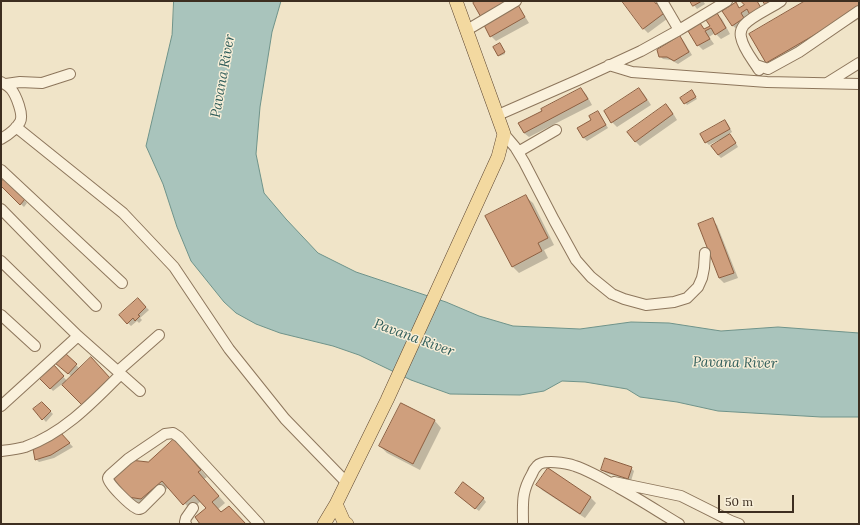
<!DOCTYPE html>
<style>
body{margin:0}
#map{position:relative;width:860px;height:525px;overflow:hidden;background:#f0e4c8;font-family:Lora,serif}
canvas{display:block}
.frame{position:absolute;inset:0;border:2px solid #3d2e20;pointer-events:none}
.scale{position:absolute;left:718px;top:495px;width:76px;height:18px;box-sizing:border-box;border:2px solid #3d2e20;border-top:0;padding-left:5px;font-size:12px;line-height:14px;white-space:nowrap;color:#3d2e20;-webkit-text-stroke:3px #f7eed8;paint-order:stroke}
</style>
<div id="map">
<canvas width="860" height="525"></canvas>
<div class="frame"></div>
<div class="scale">50 m</div>
</div>
<script>
const ctx = document.querySelector('canvas').getContext('2d');
ctx.lineJoin = 'round';
function fillPath(path, color) { ctx.fillStyle = color; ctx.fill(path, 'evenodd'); }
function stroke(path, color, width, dash) { ctx.strokeStyle = color; ctx.lineWidth = width; ctx.lineCap = dash ? 'butt' : 'round'; ctx.setLineDash(dash || []); ctx.stroke(path); }
function write(font, color, halo, rows, align = 'center') {
  ctx.font = font + ' Lora,serif'; ctx.lineWidth = 3; ctx.setLineDash([]); ctx.textBaseline = 'middle'; ctx.strokeStyle = halo; ctx.fillStyle = color; for (const [text, x, y, turn = 0] of rows) {
    ctx.save(); ctx.translate(x, y); ctx.rotate((+turn || 0) * Math.PI / 180); ctx.textAlign = isNaN(turn) ? turn : align; if (halo) ctx.strokeText(text, 0, 0); ctx.fillText(text, 0, 0); ctx.restore();
  }
}
const water = new Path2D(`
 M174,1H281L272,32L260,107L256,154L264,193L286,219L318,253L356,272L446,302L479,316L513,326L580,329L631,322L669,323L721,331L778,327L859,333V417H821L718,411L677,402L640,397L627,389L585,382L562,381L544,391L520,395L450,394L411,380L359,355L333,346L280,333L256,324L236,313L224,302L191,261L177,227L163,184L146,146L172,35Z`);
const shadow = new Path2D(`
 M477,1L516,5L521,10L529,23L496,41L491,36Z
 M623,1H654L657,5L671,16L648,33L643,28Z
 M691,1H703L705,4L697,9Z
 M743,1H757L765,13L738,30L733,26L724,11L735,4L740,9L745,5Z
 M807,1H859V19L773,69L767,62Z
 M717,14L722,19L730,34L721,39L715,33L709,37L714,44L703,50L698,45L689,31L700,24L705,30L711,26Z
 M680,37L683,40L692,55L678,64L671,60L663,59L660,56Z
 M501,45L505,54L500,56L499,55Z
 M581,89L586,94L592,105L529,137L524,133Z
 M639,89L644,94L651,105L617,127L612,122L605,111Z
 M693,93L697,99L687,105L682,98Z
 M666,105L671,110L677,120L640,146L635,141Z
 M598,112L601,116L608,128L587,141L584,138L578,128L593,120Z
 M725,121L728,124L732,132L729,134L733,138L738,147L721,158L718,155L720,141L719,140L709,145L706,142L702,134Z
 M4,180L27,203L24,207L1,185V183Z
 M526,197L533,203L554,245L544,250L548,258L519,273L512,266Z
 M712,220L717,225L738,278L724,283L719,278Z
 M138,299L149,310L140,318L142,320L139,323L137,321L131,326L120,315Z
 M65,354L80,369L91,358L115,383L87,409L62,384L53,391L41,378L54,366L67,381L72,377L57,363Z
 M402,404L435,421L441,428L420,470L387,453L380,446Z
 M34,409L50,411L53,414L46,422Z
 M60,433L73,447L54,458L39,462L36,459Z
 M180,447L207,477L204,479L225,503L218,509L222,513L245,524H202L207,508L201,501L191,510L169,487L148,506L135,504L122,492L148,463Z
 M631,468L634,471L631,481L606,473L602,470Z
 M548,470L591,498L596,503L585,518L542,490L538,485Z
 M459,496L483,498L486,502L479,511Z`);
const building = new Path2D(`
 M476,1H512L482,19L473,3Z
 M622,1H654L656,4L660,1L667,11L643,29Z
 M690,1H702L693,6Z
 M741,1H757L761,8L750,15L747,9L741,13L744,18L732,26L722,11L736,2L739,8L744,5Z
 M763,1H774L766,6Z
 M805,1H859V9L766,63L749,34Z
 M517,3L525,17L490,37L483,23Z
 M717,13L726,28L715,35L711,28L705,31L710,39L697,46L688,31L700,23L704,29L710,26L706,20Z
 M680,36L689,52L674,61L667,57H659L657,50Z
 M500,43L505,52L498,56L493,47Z
 M581,88L588,99L524,133L518,123L542,111L541,109Z
 M639,88L647,100L611,123L604,111Z
 M692,90L696,97L684,104L680,98Z
 M666,104L673,114L635,142L627,132Z
 M598,111L606,125L583,138L577,128L591,120L589,116Z
 M725,120L730,129L705,143L700,134Z
 M730,134L736,143L718,155L711,146Z
 M4,179L25,199L20,205L1,186V182Z
 M526,195L548,238L538,243L542,251L512,267L485,216Z
 M713,218L734,273L719,278L698,224Z
 M138,298L146,307L138,315L140,316L135,321L133,318L127,324L119,315Z
 M65,353L77,364L68,374L55,363Z
 M91,357L110,378L82,405L62,385Z
 M54,365L64,376L50,389L39,378Z
 M42,402L51,411L42,420L33,409Z
 M401,403L435,420L413,464L379,446Z
 M60,432L70,443L51,455L35,460L33,449Z
 M174,439L201,470L198,472L219,496L212,502L221,512L229,506L246,524H200L195,517L206,508L194,495L183,505L162,481L141,499L128,497L114,485V472L130,460L148,462Z
 M605,458L632,467L628,479L601,470Z
 M548,468L591,497L580,514L536,485Z
 M463,482L484,498L475,509L455,493Z`);
const minor = new Path2D(`
 M662,1L679,30
 M467,30L516,1
 M609,65L632,72L767,82L859,84
 M756,65L768,69L799,52L859,11
 M759,70C753,60 743,49 741,37C740,33 741,29 744,25C752,16 771,8 781,1
 M1,82C5,84 8,86 11,89C16,95 24,115 20,122C16,129 8,135 1,139
 M827,83L859,63
 M6,84L20,82L42,83L70,74
 M498,115L578,80L641,51L679,30L727,1
 M16,127L123,213L174,267L229,349L285,419L347,483
 M504,134L515,147L524,162L554,220L576,260L591,277L612,294L624,299L646,305L674,302L687,298L698,287L702,278L704,268L705,253
 M518,152L556,130
 M1,170L122,283
 M1,209L96,306
 M1,261L78,336L140,391
 M1,315L35,346
 M118,371L159,335
 M1,406L78,336
 M1,451C9,450 18,449 25,447C64,433 93,402 121,374
 M614,482L681,496L731,521L739,524
 M160,490L142,508C139,509 139,510 136,508C130,505 108,484 108,478C108,477 109,476 110,475L128,459L165,434L173,433L179,437L259,524
 M186,524L185,522L186,518L193,508
 M523,524C523,503 521,493 532,474C533,471 535,468 537,466C543,459 567,463 575,466C590,471 605,480 619,488C639,499 659,512 679,524`);
const major = new Path2D(`
 M336,504L344,522L347,524
 M324,524L336,504L387,400L498,157L504,134L456,1`);
const waterNames = [
 ["Pavana River",223,76,-80],
 ["Pavana River",414,338,20],
 ["Pavana River",735,363,1]
];
fillPath(water, '#a9c4bc');
stroke(water, '#6f938a', 1);
fillPath(shadow, '#0003');
fillPath(building, '#cf9f7d');
stroke(building, '#8d5f41', 1);
stroke(minor, '#8d765c', 12);
stroke(major, '#5b4430', 14);
stroke(minor, '#faf1dc', 10);
stroke(major, '#f3d9a0', 13);
write('italic 14px', '#2f5d5a', '#f7eed8', waterNames);
</script>
